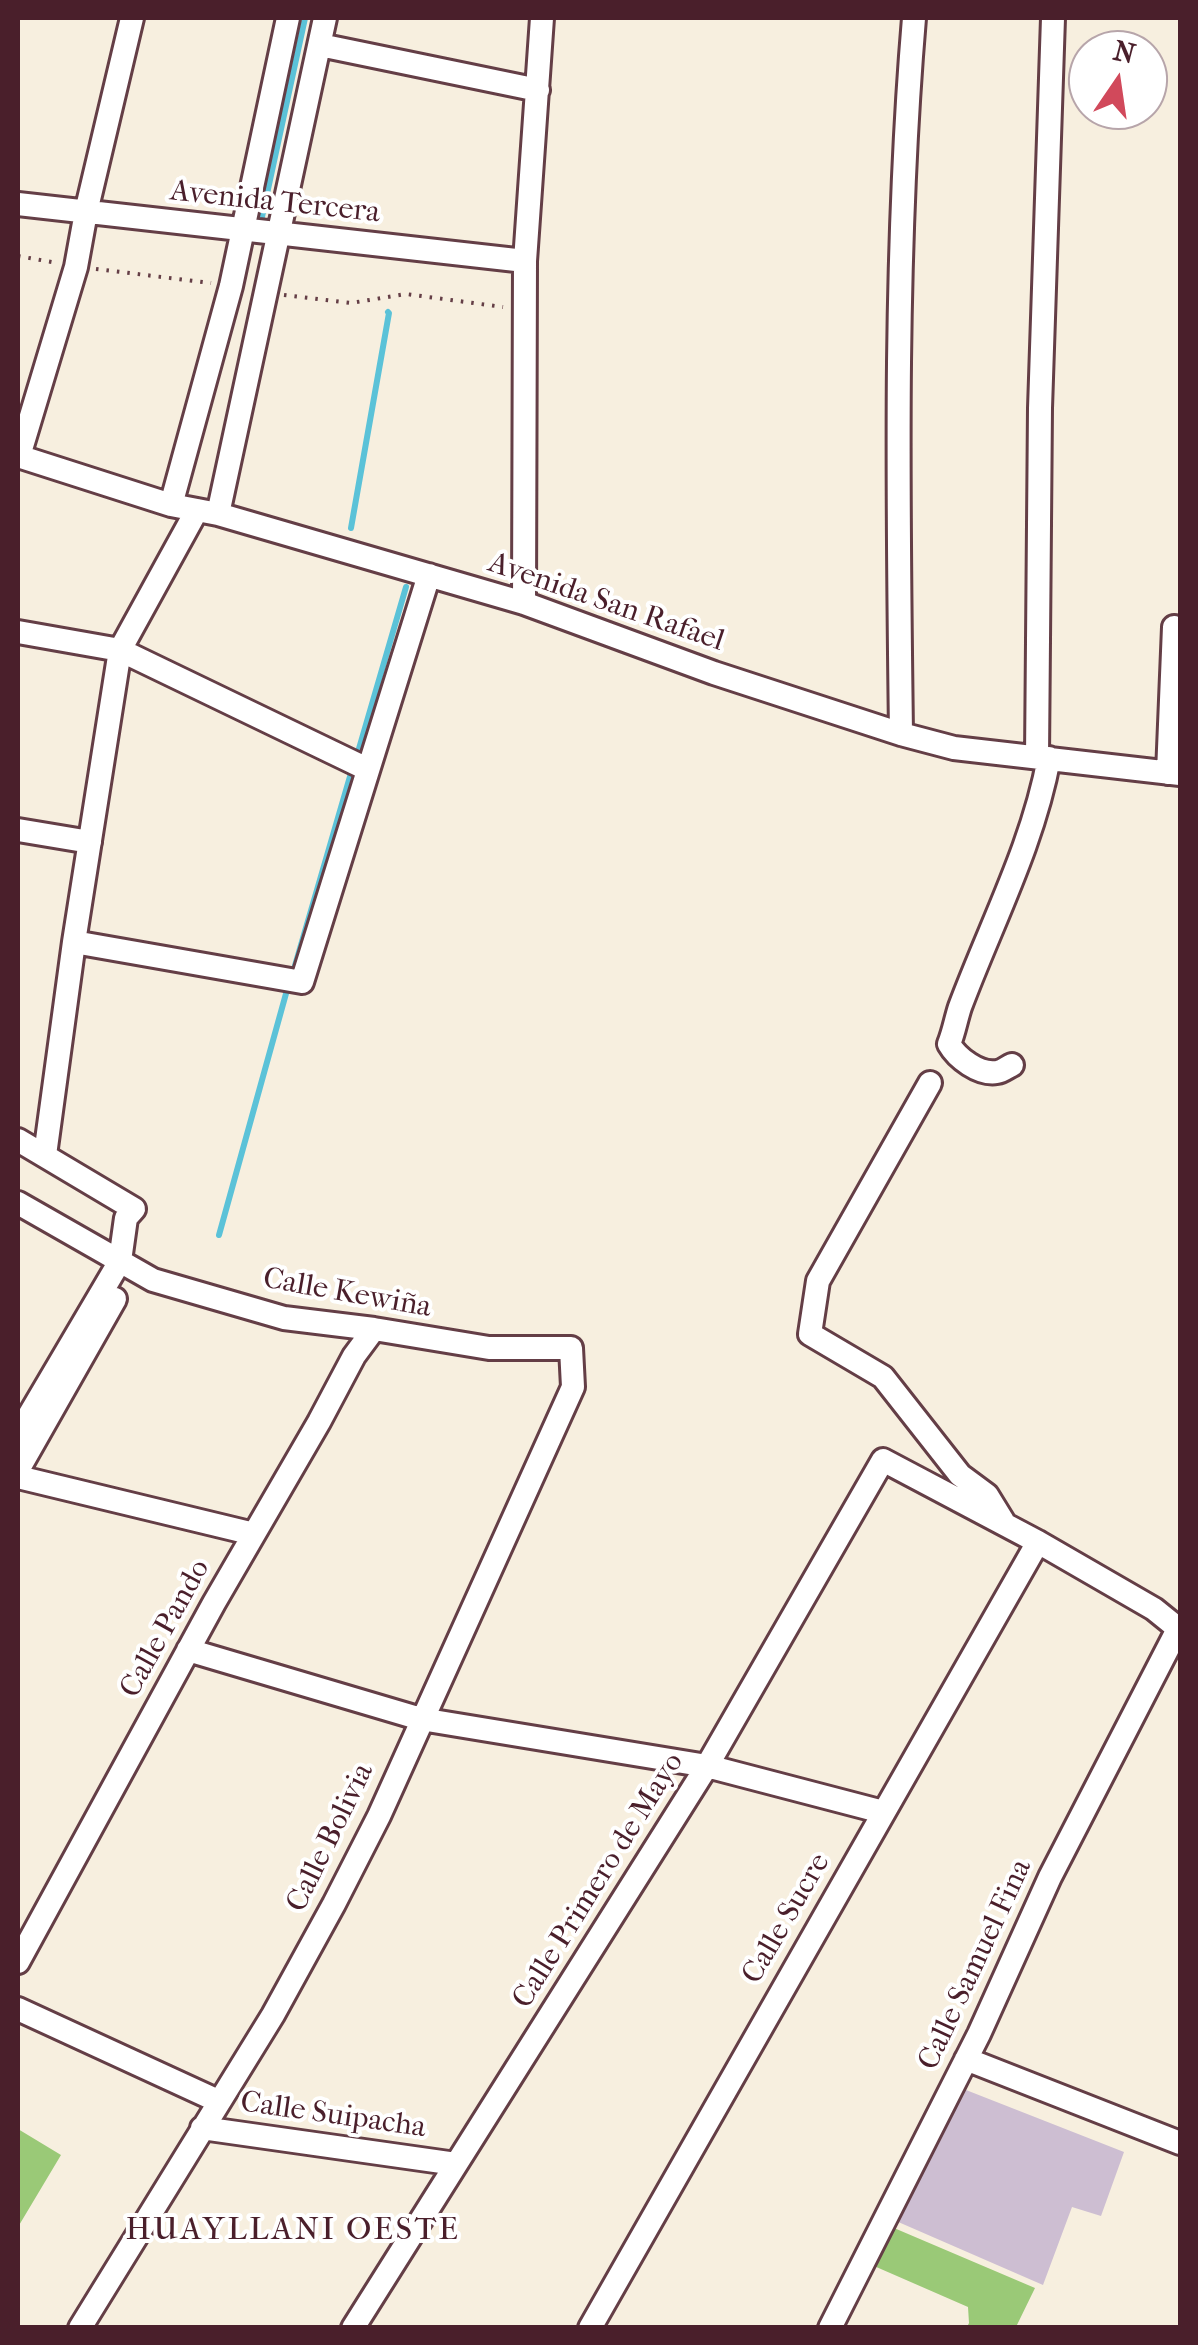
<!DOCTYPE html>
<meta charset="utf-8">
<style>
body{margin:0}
#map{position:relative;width:1198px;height:2345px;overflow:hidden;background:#f7efdf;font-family:"IM FELL French Canon",serif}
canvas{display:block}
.frame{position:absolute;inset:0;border:20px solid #4a1f2b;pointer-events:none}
.north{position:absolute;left:1068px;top:30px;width:100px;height:100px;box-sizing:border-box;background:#fff;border:2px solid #b7a5aa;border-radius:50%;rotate:13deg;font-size:28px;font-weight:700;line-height:40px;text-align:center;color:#4a1f2b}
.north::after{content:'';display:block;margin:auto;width:35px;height:45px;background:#d1495b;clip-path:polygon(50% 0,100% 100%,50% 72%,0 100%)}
</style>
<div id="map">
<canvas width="1198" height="2345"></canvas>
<div class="frame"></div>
<div class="north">N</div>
</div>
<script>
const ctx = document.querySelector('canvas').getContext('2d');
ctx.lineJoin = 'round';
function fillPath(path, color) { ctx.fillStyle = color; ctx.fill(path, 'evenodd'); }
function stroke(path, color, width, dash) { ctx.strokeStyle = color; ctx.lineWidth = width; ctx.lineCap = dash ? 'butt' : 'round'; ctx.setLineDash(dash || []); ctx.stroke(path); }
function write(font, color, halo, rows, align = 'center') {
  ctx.font = font + ' "IM FELL French Canon",serif'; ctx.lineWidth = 8; ctx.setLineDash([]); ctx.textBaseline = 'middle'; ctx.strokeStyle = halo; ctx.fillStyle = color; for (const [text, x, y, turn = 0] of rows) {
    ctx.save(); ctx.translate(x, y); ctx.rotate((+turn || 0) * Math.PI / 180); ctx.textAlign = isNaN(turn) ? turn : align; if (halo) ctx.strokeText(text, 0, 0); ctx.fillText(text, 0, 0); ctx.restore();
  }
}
const industrial = new Path2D(`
 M966,2090L1124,2152L1101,2216L1072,2207L1043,2285L896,2221Z`);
const green = new Path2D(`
 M18,2129L61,2155L18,2227Z
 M894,2228L1035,2288L1016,2327H967L969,2323L968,2307L874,2266Z`);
const stream = new Path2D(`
 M260,226L305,18
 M351,528L389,313L388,312
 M358,752L406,587
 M294,969L351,773
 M219,1235L287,990`);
const path = new Path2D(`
 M18,256L57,263
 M96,269L211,283
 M284,295L351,303L406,294L503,307`);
const minor = new Path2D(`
 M320,45L538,90
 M18,204L525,261
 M18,456L171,505L218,514L524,603L714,673L901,734L954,748L1180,774
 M19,456L76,267L86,212L132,18
 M171,505L231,286L288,18
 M218,514L325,18
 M524,603L525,261L542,18
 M18,632L120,650L367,769
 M901,734C898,495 894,256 914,18
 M1037,757L1040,408L1053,18
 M1168,773L1174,627
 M18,830L90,842
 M74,942L302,982L429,575
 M1012,1065C1007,1067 1003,1071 997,1072C979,1075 957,1058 949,1044C954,1032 956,1019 960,1007C991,924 1033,845 1049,758
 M930,1083L818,1281L810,1334L883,1377L960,1475L987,1495L1003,1521
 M18,1140L134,1209L126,1218L120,1261L18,1434
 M45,1155L74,942L120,650L197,510
 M18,1203L153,1280L284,1318L374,1329L489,1348H571L573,1387L379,1816L334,1904L273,2015L80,2328
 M18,1470L115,1299
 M18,1477L254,1534
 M188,1650L421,1719L707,1766L883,1812
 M18,1962L214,1603L319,1422L354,1356L374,1329
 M18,2009L218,2101
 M966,2059L1180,2143
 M202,2128L456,2164
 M353,2328L707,1766L883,1460L1038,1542L1154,1609L1180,1630
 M590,2328L1038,1542
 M830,2328L979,2034L1050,1877L1178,1629`);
const streetNames = [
 ["Avenida Tercera",275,203,6],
 ["Avenida San Rafael",606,603,19],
 ["Calle Kewiña",347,1294,10],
 ["Calle Pando",166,1629,-61],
 ["Calle Bolivia",331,1838,-64],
 ["Calle Primero de Mayo",599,1881,-58],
 ["Calle Sucre",787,1919,-60],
 ["Calle Samuel Fina",976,1965,-65],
 ["Calle Suipacha",333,2116,8]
];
const neighbourhoodNames = [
 ["HUAYLLANI OESTE",293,2231]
];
fillPath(industrial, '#cdbed2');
fillPath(green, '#9ac977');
stroke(stream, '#5bc2d8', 6);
stroke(minor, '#643e46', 28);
stroke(path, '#643e46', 4, [2.5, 8]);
stroke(minor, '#fff', 22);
write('30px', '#4a1f2b', '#fff', streetNames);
ctx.letterSpacing = '2.5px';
write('32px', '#4a1f2b', '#fff', neighbourhoodNames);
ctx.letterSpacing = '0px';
</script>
